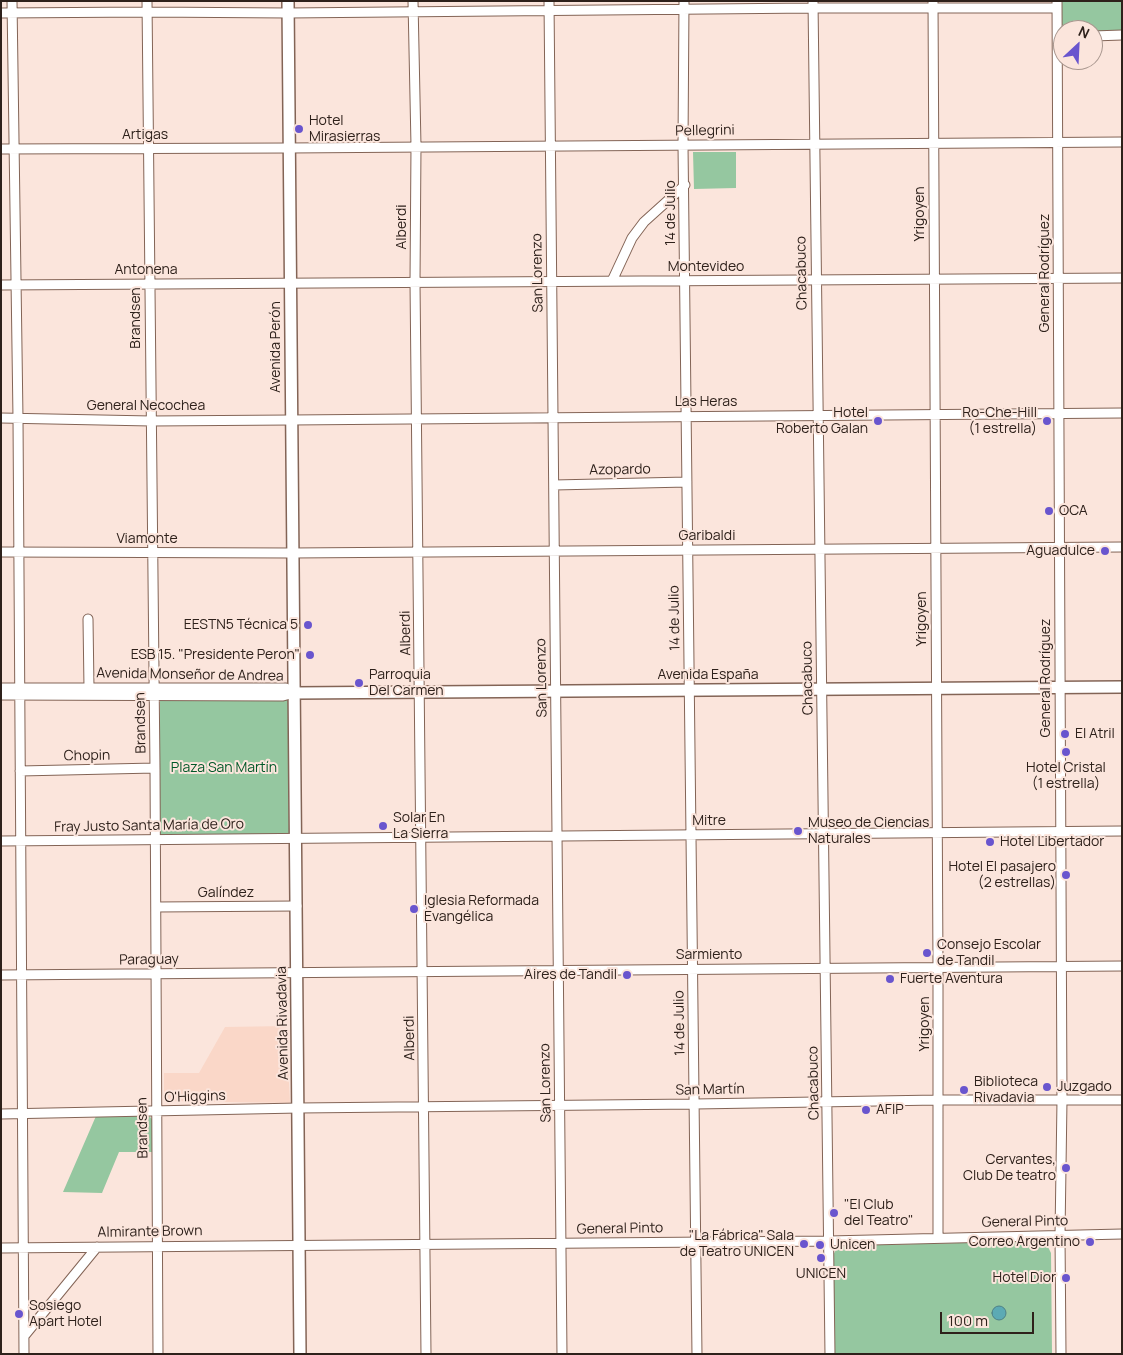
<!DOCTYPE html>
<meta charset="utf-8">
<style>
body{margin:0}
#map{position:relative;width:1123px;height:1355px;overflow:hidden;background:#fbe5dc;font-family:Manrope,sans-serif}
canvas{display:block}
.frame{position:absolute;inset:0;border:2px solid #2e211b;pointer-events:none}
.north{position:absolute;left:1053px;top:20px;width:50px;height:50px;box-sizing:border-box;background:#fbe5dc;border:1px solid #a9978f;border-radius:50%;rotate:25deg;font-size:14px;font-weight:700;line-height:20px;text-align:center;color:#2e211b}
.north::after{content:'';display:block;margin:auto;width:18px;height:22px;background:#6955ce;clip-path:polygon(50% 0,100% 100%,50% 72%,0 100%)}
.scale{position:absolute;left:940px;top:1312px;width:94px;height:22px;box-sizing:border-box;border:2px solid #2e211b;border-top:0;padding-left:6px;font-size:15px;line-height:18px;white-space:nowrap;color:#2e211b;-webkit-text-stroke:4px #fbe5dc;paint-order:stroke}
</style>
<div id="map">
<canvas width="1123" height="1355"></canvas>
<div class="frame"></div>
<div class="north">N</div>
<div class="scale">100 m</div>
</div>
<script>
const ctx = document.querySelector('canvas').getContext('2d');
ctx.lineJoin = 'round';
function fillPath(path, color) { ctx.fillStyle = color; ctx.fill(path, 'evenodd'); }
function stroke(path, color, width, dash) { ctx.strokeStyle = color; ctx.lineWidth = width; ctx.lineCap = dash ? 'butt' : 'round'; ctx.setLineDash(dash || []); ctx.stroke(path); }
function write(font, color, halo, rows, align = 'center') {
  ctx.font = font + ' Manrope,sans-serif'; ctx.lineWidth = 4; ctx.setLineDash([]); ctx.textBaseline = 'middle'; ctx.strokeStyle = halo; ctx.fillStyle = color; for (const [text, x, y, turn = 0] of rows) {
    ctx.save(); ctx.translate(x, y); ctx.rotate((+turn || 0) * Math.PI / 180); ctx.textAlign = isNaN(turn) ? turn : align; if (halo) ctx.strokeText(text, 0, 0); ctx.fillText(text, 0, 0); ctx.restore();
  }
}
const built = new Path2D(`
 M286,1026L290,1103L164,1101V1073H199L225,1027Z`);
const green = new Path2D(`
 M1062,1H1122V32H1093V30H1063L1062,33Z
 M693,152H736V188L694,189Z
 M288,699L289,834L160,836V700Z
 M96,1116H149L153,1120L154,1152H119L102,1193L63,1192Z
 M1038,1241L1047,1245L1051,1253L1052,1354H835L832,1257L837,1248L840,1246Z`);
const water = new Path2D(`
 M992 1313a7 7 0 1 1 14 0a7 7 0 1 1-14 0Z`);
const minor = new Path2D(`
 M12,1L18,418L24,1354
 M147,1L155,768L158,1354
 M413,1L416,146L415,282L426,1354
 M549,1L562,1354
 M684,1L683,145L697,1354
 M813,1L830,1354
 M933,1L938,967V1237
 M1057,1L1062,1100L1060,1235L1061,1354
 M1,13L147,12L288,13L813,8H1057
 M1093,36L1122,35
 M1,149L289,148L1122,142
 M612,281L632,238L644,222L685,185
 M1,285L1122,278
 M1,418L151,421L291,420L1122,413
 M554,485L687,482
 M1,552L292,553L1122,547
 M88,619L89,688
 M1,688H286L294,693
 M1,695L283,696L294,693
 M20,771L155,768
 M1,841L1122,831
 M156,907L297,906
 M1,975L1122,966
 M1,1114L299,1108L695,1104L938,1100H1122
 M1,1248L829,1241L1122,1234
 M25,1335L97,1247`);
const major = new Path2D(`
 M288,1L300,1354
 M294,693L1122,687`);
const markers = [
 [299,129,5,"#6955ce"],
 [878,421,5,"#6955ce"],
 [1047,421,5,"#6955ce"],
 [1049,511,5,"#6955ce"],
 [1105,551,5,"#6955ce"],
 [308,625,5,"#6955ce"],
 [310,655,5,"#6955ce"],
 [359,683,5,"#6955ce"],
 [1065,734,5,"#6955ce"],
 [1066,752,5,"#6955ce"],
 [383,826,5,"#6955ce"],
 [798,831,5,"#6955ce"],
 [990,842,5,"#6955ce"],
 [1066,875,5,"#6955ce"],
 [414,909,5,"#6955ce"],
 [927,953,5,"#6955ce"],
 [627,975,5,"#6955ce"],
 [890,979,5,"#6955ce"],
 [1047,1087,5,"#6955ce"],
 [964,1090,5,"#6955ce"],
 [866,1110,5,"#6955ce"],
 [1066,1168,5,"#6955ce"],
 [834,1213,5,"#6955ce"],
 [1090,1242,5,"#6955ce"],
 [804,1244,5,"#6955ce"],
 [820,1245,5,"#6955ce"],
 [821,1258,5,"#6955ce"],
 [1066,1278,5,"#6955ce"],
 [19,1314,5,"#6955ce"]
];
const poiNames = [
 ["Hotel",309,121],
 ["Mirasierras",309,137],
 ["Hotel",868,413,"right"],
 ["Roberto Galan",868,429,"right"],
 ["Ro-Che-Hill",1037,413,"right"],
 ["(1 estrella)",1037,429,"right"],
 ["OCA",1059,511],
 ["Aguadulce",1095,551,"right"],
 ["EESTN5 Técnica 5",298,625,"right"],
 ["ESB 15. \"Presidente Peron\"",300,655,"right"],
 ["Parroquia",369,675],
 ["Del Carmen",369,691],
 ["El Atril",1075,734],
 ["Hotel Cristal",1066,768,"center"],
 ["(1 estrella)",1066,784,"center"],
 ["Solar En",393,818],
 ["La Sierra",393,834],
 ["Museo de Ciencias",808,823],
 ["Naturales",808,839],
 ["Hotel Libertador",1000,842],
 ["Hotel El pasajero",1056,867,"right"],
 ["(2 estrellas)",1056,883,"right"],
 ["Iglesia Reformada",424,901],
 ["Evangélica",424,917],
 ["Consejo Escolar",937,945],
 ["de Tandil",937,961],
 ["Aires de Tandil",617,975,"right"],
 ["Fuerte Aventura",900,979],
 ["Biblioteca",974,1082],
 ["Rivadavia",974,1098],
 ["Juzgado",1057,1087],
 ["AFIP",876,1110],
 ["Cervantes,",1056,1160,"right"],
 ["Club De teatro",1056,1176,"right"],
 ["\"El Club",844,1205],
 ["del Teatro\"",844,1221],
 ["\"La Fábrica\" Sala",794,1236,"right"],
 ["de Teatro UNICEN",794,1252,"right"],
 ["Correo Argentino",1080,1242,"right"],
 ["Unicen",830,1245],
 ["UNICEN",821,1274,"center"],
 ["Hotel Dior",1056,1278,"right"],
 ["Sosiego",29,1306],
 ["Apart Hotel",29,1322]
];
const streetNames = [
 ["Pellegrini",705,131,-1],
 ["Artigas",145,135],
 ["14 de Julio",671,213,-90],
 ["Yrigoyen",920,214,-90],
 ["Alberdi",402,227,-90],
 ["Montevideo",706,267],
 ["Antonena",146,270],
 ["San Lorenzo",538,273,-91],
 ["Chacabuco",802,273,-91],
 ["General Rodríguez",1045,273,-90],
 ["Brandsen",136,318,-90],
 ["Avenida Perón",276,347,-90],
 ["Las Heras",706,402],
 ["General Necochea",146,406],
 ["Azopardo",620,470,-1],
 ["Garibaldi",707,536],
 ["Viamonte",147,539],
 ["14 de Julio",675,618,-91],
 ["Yrigoyen",922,619,-90],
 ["Alberdi",406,633,-91],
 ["Avenida Monseñor de Andrea",190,675,1],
 ["Avenida España",708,675],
 ["San Lorenzo",542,678,-91],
 ["Chacabuco",808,678,-91],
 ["General Rodríguez",1046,678,-90],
 ["Brandsen",141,723,-91],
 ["Chopin",87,756,-1],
 ["Mitre",709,821],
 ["Fray Justo Santa María de Oro",149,826,-1],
 ["Galíndez",226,893],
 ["Sarmiento",709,955],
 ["Paraguay",149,960,-1],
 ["Avenida Rivadavia",283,1023,-91],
 ["14 de Julio",680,1023,-91],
 ["Yrigoyen",925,1024,-90],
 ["Alberdi",410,1038,-91],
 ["San Lorenzo",546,1083,-91],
 ["Chacabuco",814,1083,-91],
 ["San Martín",710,1090,-1],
 ["O'Higgins",195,1097,-2],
 ["Brandsen",143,1128,-91],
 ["General Pinto",1025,1222,-1],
 ["General Pinto",620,1229,-1],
 ["Almirante Brown",150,1232,-1]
];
const parkNames = [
 ["Plaza San Martín",224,768]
];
fillPath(built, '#fad7c8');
fillPath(green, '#95c7a0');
fillPath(water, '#5caab4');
stroke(water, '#4e8186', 1);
stroke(minor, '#836456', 11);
stroke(major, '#836456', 14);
stroke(minor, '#fff', 9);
stroke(major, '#fff', 11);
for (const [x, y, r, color] of markers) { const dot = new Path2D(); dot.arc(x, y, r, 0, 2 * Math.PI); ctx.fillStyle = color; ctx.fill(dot); stroke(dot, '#fbe5dc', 2); }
write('14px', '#2e211b', '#fbe5dc', poiNames, 'left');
write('14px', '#2e211b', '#fbe5dc', streetNames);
write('14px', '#015828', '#fbe5dc', parkNames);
</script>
